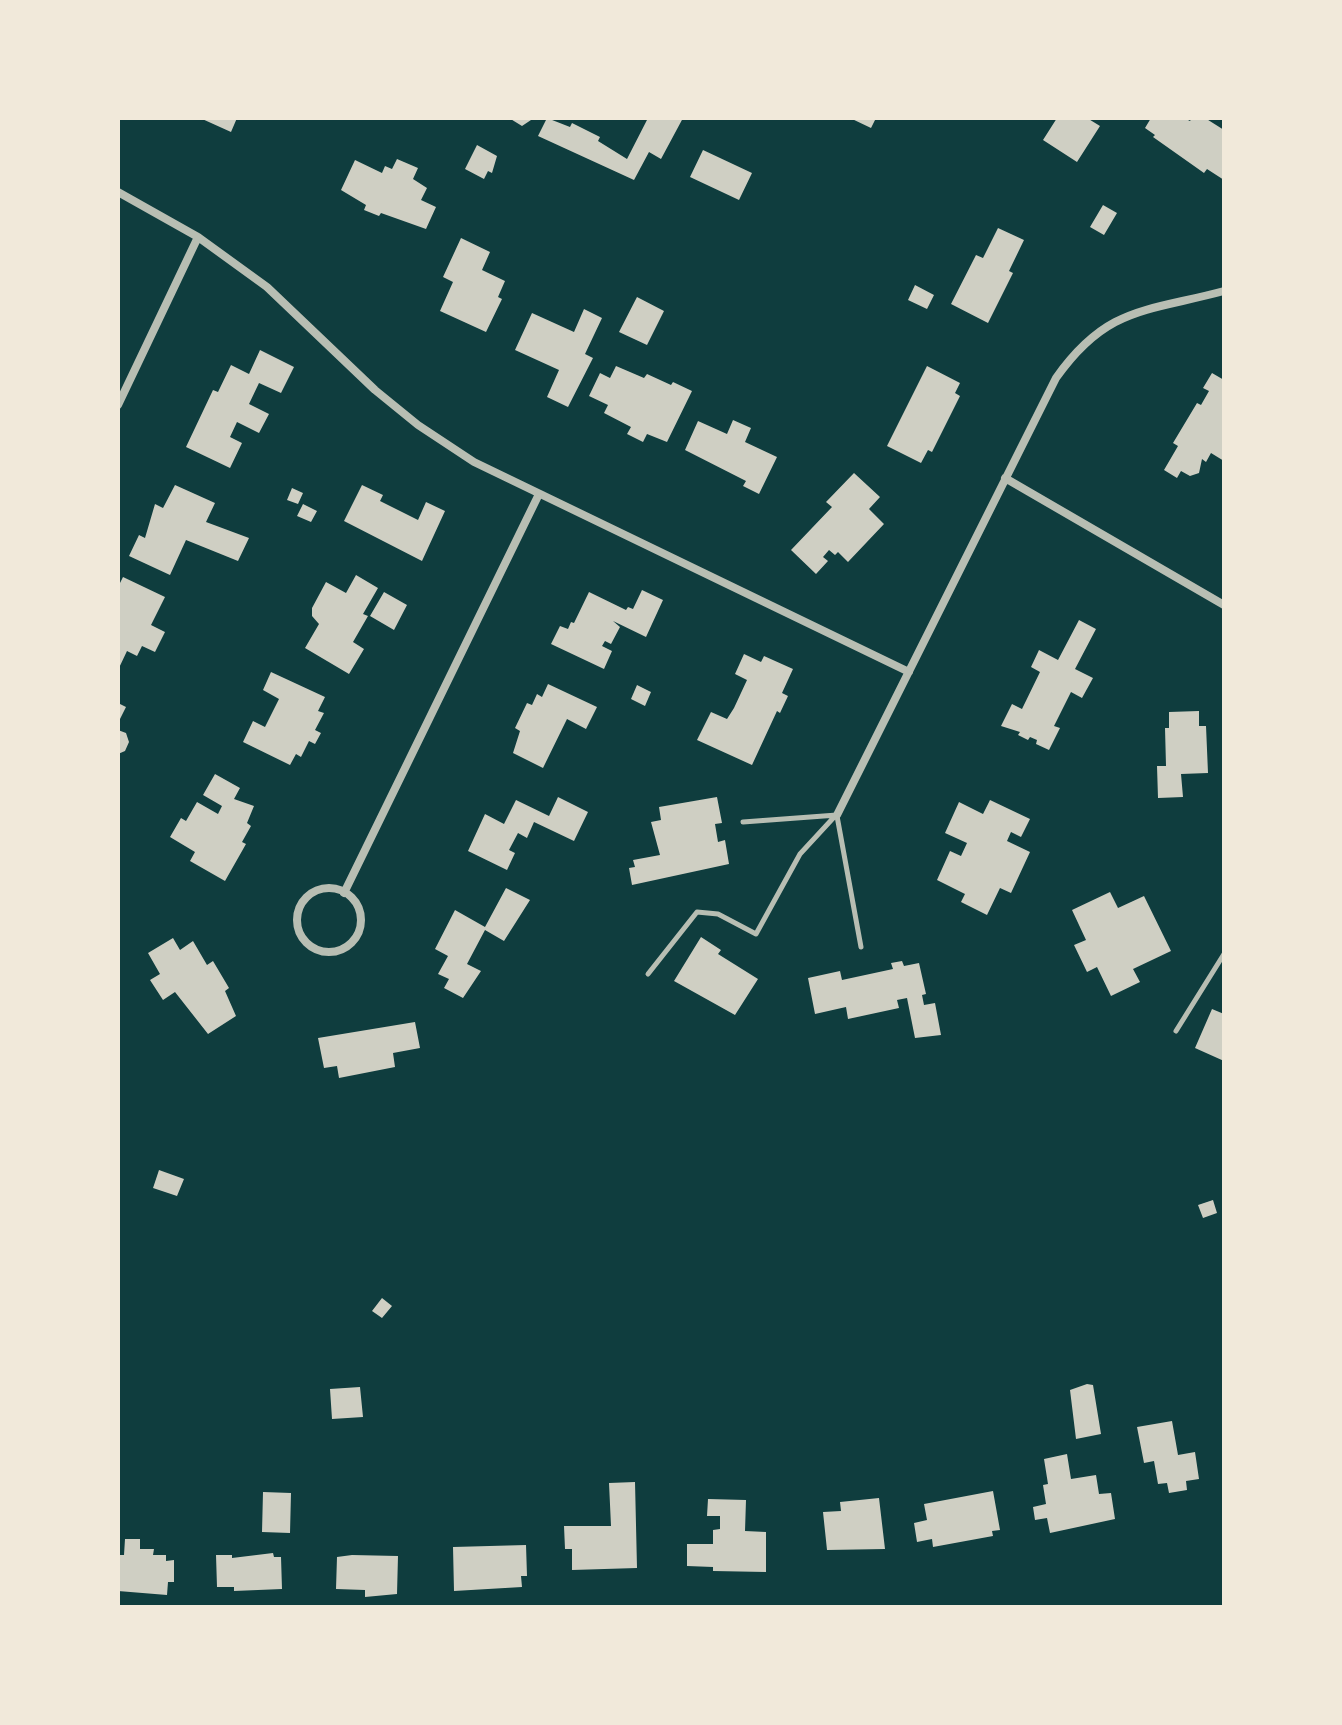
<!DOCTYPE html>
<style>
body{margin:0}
#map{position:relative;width:1342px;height:1725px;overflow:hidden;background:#0f3d3e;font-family:Raleway,sans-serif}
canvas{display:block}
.frame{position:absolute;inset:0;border:120px solid #f1e9da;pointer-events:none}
</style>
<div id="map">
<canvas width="1342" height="1725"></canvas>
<div class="frame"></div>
</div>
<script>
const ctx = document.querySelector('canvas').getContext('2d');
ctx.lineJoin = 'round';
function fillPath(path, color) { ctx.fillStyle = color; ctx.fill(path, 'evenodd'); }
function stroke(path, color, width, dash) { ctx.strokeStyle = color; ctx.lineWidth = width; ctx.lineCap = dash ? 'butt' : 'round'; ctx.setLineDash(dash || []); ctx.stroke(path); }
const building = new Path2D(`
 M200,118H237L231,132Z
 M509,118H534L522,126Z
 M547,118L570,127L572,123L600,137L598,141L627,159L648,118H683L661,159L649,152L634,180L538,136Z
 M850,118H876L871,128Z
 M1057,118H1087L1100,126L1077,162L1043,140Z
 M1151,118H1184L1190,121L1192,118H1205L1224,130V180L1207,169L1204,173L1153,137L1155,135L1145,128Z
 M477,145L497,156L492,173L488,171L484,179L465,169Z
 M703,150L752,173L739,200L690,177Z
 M397,159L418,168L413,179L427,188L421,200L436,207L426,229L381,213L379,216L364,210L366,205L341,190L355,160L382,173L385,166L392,169Z
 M1103,205L1117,213L1104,235L1090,227Z
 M998,228L1024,240L1009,271L1013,273L988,323L951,304L976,255L983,258Z
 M461,238L490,252L482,270L505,281L498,297L502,299L486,332L440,311L453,282L443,277Z
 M915,285L934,295L927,309L908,300Z
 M637,297L664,311L647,345L619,332Z
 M584,309L602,318L585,354L593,358L568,407L547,397L559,370L515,350L532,313L574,332Z
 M260,350L294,367L281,393L259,383L249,404L269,414L259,433L237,422L230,437L242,443L230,468L186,447L213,390L218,392L231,365L249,374Z
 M616,366L644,378L647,374L671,385L673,382L692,391L667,442L647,434L643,442L627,434L631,427L604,413L608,405L589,396L600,373L610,378Z
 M927,366L960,383L955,393L960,396L932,452L928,450L921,463L887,446Z
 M1212,373L1224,380V461L1211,453L1206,462L1202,459L1199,473L1190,476L1181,471L1177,478L1164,470L1178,446L1173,443L1197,403L1201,405L1209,391L1203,388Z
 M733,420L751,428L745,442L777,457L759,494L743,486L746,481L685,450L698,421L727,434Z
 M854,473L880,497L869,509L884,524L848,562L838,552L835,555L829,550L823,557L828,561L816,574L791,550L832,507L826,502Z
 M175,485L215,503L206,522L249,538L238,561L186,540L170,575L129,556L139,535L145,538L155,504L163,508Z
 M362,485L383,495L380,501L418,520L426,502L445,511L422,561L344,521Z
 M292,488L303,493L298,504L287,500Z
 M303,504L317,511L311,522L297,516Z
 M356,575L378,588L363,614L368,616L353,642L364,649L349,674L305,648L319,624L312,616V608L326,582L346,593Z
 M123,577L165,597L151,625L165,632L155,652L142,646L137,656L127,651L118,670V587Z
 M642,590L663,600L646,637L613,621L620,627L611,644L605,641L602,646L612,651L604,669L551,644L560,626L568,629L571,622L574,623L589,592L626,610L628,607L633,609Z
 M384,592L407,605L394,630L370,616Z
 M1079,620L1096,629L1075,669L1093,678L1082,698L1071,692L1054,726L1060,728L1049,750L1036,744L1037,740L1030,737L1028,740L1018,735L1020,732L1001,726L1012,704L1022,709L1040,672L1031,667L1039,650L1058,660Z
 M744,654L761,662L764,656L793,669L782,693L788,696L780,713L777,711L752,765L697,740L711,712L727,719L734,708L747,680L735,674Z
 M271,672L325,697L318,711L324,713L315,730L321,733L315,744L309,741L301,757L296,754L290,765L243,742L253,721L265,727L279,699L263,690Z
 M548,684L597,707L586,729L567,719L543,768L513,753L520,731L515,728L527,703L532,705L537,694L542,697Z
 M637,685L651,692L645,706L631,699Z
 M118,703L126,707L118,723Z
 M1199,711V726H1206L1208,773L1181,774L1183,797L1158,798L1157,766H1166L1165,728H1169V712Z
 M118,730L126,733L129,742L125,751L118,754Z
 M215,774L240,788L234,799L254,806L247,823L251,826L242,842L246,844L225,881L190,861L195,852L170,837L181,818L186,821L197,802L218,814L222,806L203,795Z
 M558,797L588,812L574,841L534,822L527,838L518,833L509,850L515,853L507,870L468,851L485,814L504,824L516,800L549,816Z
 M717,797L722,823L715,824L718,842L725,840L729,864L632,885L629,868L635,867L633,860L660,855L651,822L661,820L659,807Z
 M990,800L1030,819L1021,837L1011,832L1007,841L1030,852L1011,893L1000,888L987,915L961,902L965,894L937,880L950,851L961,856L967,843L945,833L959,802L983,814Z
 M506,888L530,900L504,941L485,930L467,964L481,971L463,998L444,988L449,979L438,974L448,956L435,949L455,910L485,927Z
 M1110,892L1118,908L1144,896L1171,951L1133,969L1140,982L1111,996L1097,967L1087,972L1074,945L1086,940L1072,910Z
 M701,937L721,950L718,954L758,979L735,1015L674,981Z
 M173,938L180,950L193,941L207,965L213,961L229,988L225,991L236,1016L208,1034L175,992L163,1000L150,980L160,974L148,953Z
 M902,961L904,966L919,963L926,994L922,995L924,1005L935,1003L941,1035L915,1038L907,998L897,1000L899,1008L848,1019L846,1007L815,1014L808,978L840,971L842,980L893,969L891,963Z
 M1212,1009L1224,1014V1061L1195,1048Z
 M415,1022L420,1048L393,1053L395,1067L339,1078L337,1066L324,1068L318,1038Z
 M159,1170L184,1179L177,1196L153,1188Z
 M1213,1200L1217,1213L1203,1218L1198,1205Z
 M382,1298L392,1306L382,1318L372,1311Z
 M1087,1384L1093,1385L1101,1434L1076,1439L1070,1390Z
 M360,1387L363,1417L332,1419L330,1389Z
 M1172,1421L1178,1455L1195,1452L1199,1479L1186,1481L1187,1490L1169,1493L1167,1483L1158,1484L1154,1461L1144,1463L1137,1427Z
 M1067,1454L1071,1479L1096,1475L1099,1494L1111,1493L1115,1519L1050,1533L1047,1518L1035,1520L1033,1507L1046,1504L1043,1485L1048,1484L1044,1459Z
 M635,1482L637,1568L572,1570V1549H565L564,1526H611L609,1483Z
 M993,1491L1000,1530L992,1531L993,1536L933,1547L932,1539L917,1542L914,1523L927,1520L924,1504Z
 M263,1492L291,1493L290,1533L262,1532Z
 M879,1498L885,1549L827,1550L823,1512L841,1511L840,1502Z
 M708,1499L746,1500L745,1531L766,1532V1572L713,1571V1567L687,1566V1544H713V1530L720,1529V1516H707Z
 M125,1539H140V1549H154L153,1555H166V1561L174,1560V1582H168L167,1595L118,1591V1555H124Z
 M526,1545L527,1576H521L522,1587L454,1591L453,1547Z
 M273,1553L274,1557H281L282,1589L234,1591V1587H217L216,1555H232V1558Z
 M352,1555L398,1556L397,1594L365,1597V1590L336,1589L337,1557Z`);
const service = new Path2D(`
 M837,816L861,947
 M743,822L837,815
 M648,974L697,912L718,914L756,934L800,854L836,815
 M1176,1031L1224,954`);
const minor = new Path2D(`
 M118,192L198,237L267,287L375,390L418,425L474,462L909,672
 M118,405L198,237
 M1005,478L1224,605
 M837,815L1056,378C1107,306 1146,312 1224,291
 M297 920a32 32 0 1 1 64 0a32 32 0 1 1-64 0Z
 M344,893L539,494`);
fillPath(building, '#cfcfc3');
stroke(service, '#b8beb3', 5);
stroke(minor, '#b8beb3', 8);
</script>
